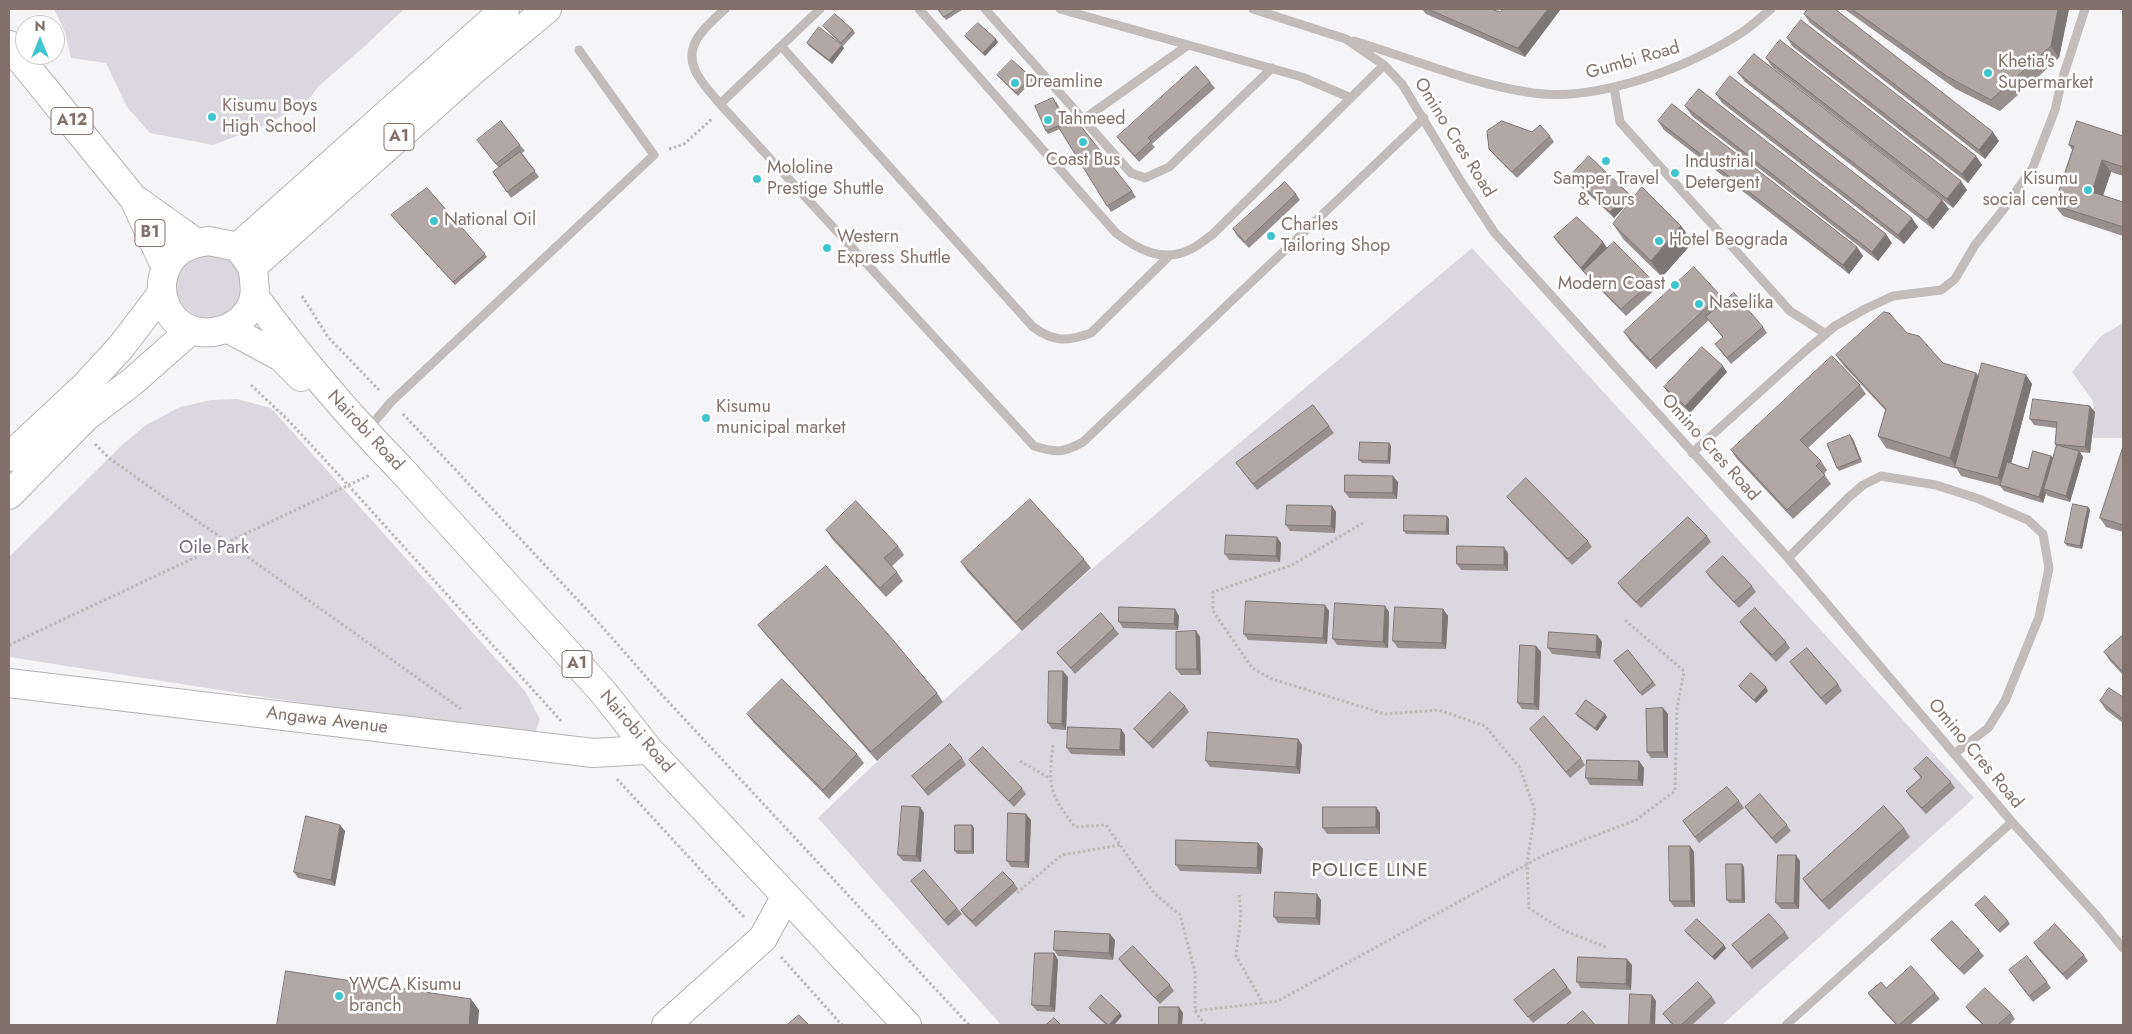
<!DOCTYPE html>
<style>
body{margin:0}
#map{position:relative;width:2132px;height:1034px;overflow:hidden;background:#f5f5f7;font-family:Jost,sans-serif}
canvas{display:block}
.frame{position:absolute;inset:0;border:10px solid #82716a;pointer-events:none}
.north{position:absolute;left:15px;top:15px;width:50px;height:50px;box-sizing:border-box;background:#fff;border:1px solid #cdc6c3;border-radius:50%;rotate:0deg;font-size:14px;font-weight:700;line-height:20px;text-align:center;color:#82716a}
.north::after{content:'';display:block;margin:auto;width:18px;height:22px;background:#3fc5cd;clip-path:polygon(50% 0,100% 100%,50% 72%,0 100%)}
</style>
<div id="map">
<canvas width="2132" height="1034"></canvas>
<div class="frame"></div>
<div class="north">N</div>
</div>
<script>
const ctx = document.querySelector('canvas').getContext('2d');
ctx.lineJoin = 'round';
function fillPath(path, color) { ctx.fillStyle = color; ctx.fill(path, 'evenodd'); }
function stroke(path, color, width, dash) { ctx.strokeStyle = color; ctx.lineWidth = width; ctx.lineCap = dash ? 'butt' : 'round'; ctx.setLineDash(dash || []); ctx.stroke(path); }
function write(font, color, halo, rows, align = 'center') {
  ctx.font = font + ' Jost,sans-serif'; ctx.lineWidth = 5; ctx.setLineDash([]); ctx.textBaseline = 'middle'; ctx.strokeStyle = halo; ctx.fillStyle = color; for (const [text, x, y, turn = 0] of rows) {
    ctx.save(); ctx.translate(x, y); ctx.rotate((+turn || 0) * Math.PI / 180); ctx.textAlign = isNaN(turn) ? turn : align; if (halo) ctx.strokeText(text, 0, 0); ctx.fillText(text, 0, 0); ctx.restore();
  }
}
const green = new Path2D(`
 M54,9H404L366,45L319,86L305,104L263,126L213,145L150,133L127,107L106,63L71,58L65,32Z
 M1472,248L1974,798L1722,1025H1001L818,818C1026,617 1251,434 1472,248Z
 M185,252L235,255L250,299L219,328L174,315L171,264Z
 M2123,323V438H2093V401L2072,372L2101,336Z
 M237,399L271,408L525,691L540,719L533,739L9,657V557L121,446L146,425L180,407L212,400Z`);
const path = new Path2D(`
 M669,149L684,144L712,119
 M302,296L328,337L379,390
 M251,385L289,421L349,486L562,722
 M403,414L590,613L663,696L969,1025
 M95,444L109,458L461,709
 M1363,523L1292,565L1213,592V611L1252,668L1272,679L1385,714L1439,710L1485,726L1520,768L1535,811L1527,864L1529,908L1563,930L1608,948
 M9,645L370,475
 M1053,745C1048,787 1049,793 1075,827L1106,825L1154,893L1180,915L1195,972V1011L1205,1025
 M1020,761L1049,778
 M617,779L744,917
 M1017,893L1062,855L1120,845
 M1239,895L1241,915L1236,956L1263,1003
 M781,957L842,1025
 M1195,1011L1278,1001L1544,855L1636,820L1675,791L1677,708L1684,671L1625,620`);
const minor = new Path2D(`
 M725,9C708,25 683,43 695,70C700,82 712,94 720,104L1034,446C1056,453 1063,453 1083,442L1424,118
 M919,9L1116,233C1137,249 1162,263 1189,250C1197,247 1204,240 1212,235L1384,65
 M985,9L1131,173L1145,178L1169,167L1272,68
 M1060,9L1302,77L1351,98
 M1253,9L1346,39L1384,65L1402,84L1460,180L1494,232L1788,558L2012,822L2097,916L2123,948
 M1354,41C1413,59 1471,84 1533,93C1598,102 1687,68 1741,33C1752,26 1761,17 1771,9
 M782,47L1033,327C1054,342 1066,342 1091,333L1170,255
 M1614,87L1620,122L1790,311L1826,334
 M720,104L820,9
 M1084,119L1188,45
 M368,429L391,402L654,155L579,50
 M1692,453L1803,353L1835,326L1865,309L1893,296L1941,290L1955,279L1975,245L2003,210L2033,167L2055,110L2062,80L2085,9
 M1788,558L1849,497L1863,485L1881,476L1936,485L1979,499L2028,520L2043,534L2049,568L2039,617L2005,701L1988,728L1954,754
 M1786,1025L2012,822`);
const major = new Path2D(`
 M9,457L85,386L121,347L162,293
 M9,495L87,416L132,382L191,330
 M9,683L593,753L645,750
 M666,1025L763,938L782,903`);
const highway = new Path2D(`
 M9,45L134,199L166,268
 M136,200L195,242
 M209,241L238,247C242,253 248,260 251,266C253,270 254,277 254,281C263,331 188,353 167,308C161,296 160,284 165,271C171,251 190,243 209,241Z
 M238,247L505,9
 M252,267L476,68L547,9
 M254,296C299,357 346,413 399,467L603,692L649,750L907,1025
 M229,329L281,357L301,377`);
const wall = new Path2D(`
 M938,9H961L962,10L946,20Z
 M1422,9H1491L1500,12L1525,57L1426,14Z
 M1845,9H2069L2059,58L2000,111L1956,89L1847,11Z
 M1804,14L1999,141L1985,159L1810,23Z
 M823,26L853,30L855,33L843,46Z
 M965,36L998,42L985,56L967,39Z
 M1787,38L1976,156L1982,165L1968,183L1793,47Z
 M807,43L844,48L832,64L809,46Z
 M1766,58L1967,190L1953,208L1772,67Z
 M1738,73L1942,200L1949,209L1933,229L1745,82Z
 M997,75L1031,77L1033,80L1018,96Z
 M1210,82L1215,88L1152,144L1155,147L1139,162L1122,143L1117,137Z
 M1716,94L1918,227L1904,244L1722,103Z
 M1056,101L1067,125L1132,191L1136,197L1111,212L1060,129L1048,134L1046,131Z
 M1685,106L1892,243L1878,261L1692,116Z
 M1658,121L1857,247L1863,256L1849,274L1664,130Z
 M1532,132L1550,136L1554,142L1517,178L1494,155L1489,149Z
 M2123,136V176L2111,172L2103,196L2123,202V236L2063,216L2054,205L2072,150L2069,145Z
 M477,140L520,145L525,151L522,153L539,177L511,198L493,172L499,168Z
 M1571,175L1632,199L1614,218L1575,181Z
 M1296,194L1300,200L1249,248L1237,236L1233,229Z
 M391,215L485,254L487,257L455,285Z
 M1613,224L1681,226L1693,242L1662,277L1624,240Z
 M1554,237L1603,242L1607,248L1653,281L1658,287L1626,316L1588,277L1558,243Z
 M1720,295L1725,301L1763,327L1767,333L1731,364L1715,344L1723,338L1709,320L1656,369L1630,341L1624,332Z
 M1907,333L1943,363L1976,373L1979,377L2026,375L2032,384L2011,463L2028,469L2051,456L2053,458L2056,446L2055,444L2057,428L2034,425L2030,419L2095,412L2090,453L2080,452L2083,457L2070,502L2048,496L2046,493L2043,503L2004,491L2000,486L1961,476L1957,469L1886,448L1878,436L1886,411L1844,366L1836,355Z
 M1727,372L1690,413L1668,393L1664,387Z
 M1860,385L1866,394L1808,448L1821,461L1827,470L1824,474L1831,484L1793,519L1737,459L1731,450Z
 M1329,426L1334,433L1257,490L1236,463Z
 M1853,439L1862,462L1839,471L1837,468Z
 M1389,443L1391,446L1390,464L1362,463L1359,460Z
 M2123,448V532L2106,527L2100,518Z
 M1398,482L1397,499L1349,498L1345,492Z
 M1507,497L1588,541L1592,547L1572,565L1512,503Z
 M1332,506L1336,512L1335,533L1290,531L1286,525Z
 M2088,507L2090,510L2082,549L2067,546L2065,543Z
 M1447,516L1449,519V535L1406,534L1404,531Z
 M826,530L898,546L904,555L892,566L897,572L903,581L886,597L832,539Z
 M1707,536L1711,542L1641,608L1622,589L1618,583Z
 M1281,543L1280,562L1229,560L1225,554Z
 M1508,553V571L1461,570L1457,564Z
 M1084,559L1091,568L1022,631L967,571L961,562Z
 M1706,572L1752,586L1756,592L1739,608L1710,578Z
 M1325,605L1329,611L1327,644L1248,640L1244,634Z
 M1385,606L1389,612L1388,648L1337,645L1333,639Z
 M1175,609L1179,616L1178,630L1123,628L1119,622Z
 M1443,609L1448,616L1446,649L1398,648L1393,641Z
 M1740,622L1786,642L1790,648L1776,662L1744,628Z
 M758,625L937,693L943,702L877,761L765,634Z
 M1114,628L1119,634L1075,674L1062,659L1057,653Z
 M1196,631L1200,637L1201,675H1181L1176,669Z
 M1597,635L1602,642L1600,659L1552,654L1548,648Z
 M2123,635V675L2110,661L2104,652Z
 M1536,646L1541,652L1539,710L1522,709L1518,703Z
 M1628,650L1656,685L1642,696L1614,661Z
 M1790,662L1838,684L1842,691L1826,705L1794,668Z
 M1068,677L1066,730L1052,729L1048,723Z
 M1739,686L1768,691L1756,703L1741,689Z
 M2123,697V723L2106,710L2100,701Z
 M1185,706L1189,712L1153,749L1139,735L1134,729Z
 M1663,708L1668,714V758H1651L1647,752Z
 M747,714L857,754L864,763L829,799L754,723Z
 M1576,714H1605L1607,717L1597,731L1578,717Z
 M1121,729L1125,735V756L1071,754L1067,748Z
 M1530,729L1581,758L1585,765L1570,778Z
 M1298,739L1302,745L1300,774L1210,767L1206,761Z
 M962,758L966,765L928,796L912,776Z
 M969,760L1022,788L1026,794L1014,807L974,766Z
 M1639,761L1644,768L1643,786L1590,785L1586,778Z
 M1914,769L1951,782L1955,788L1926,814L1910,797L1906,791L1921,778Z
 M1739,801L1744,808L1699,843L1683,821Z
 M920,807L924,813L921,862L903,861L898,855Z
 M1376,807L1380,813V834H1327L1323,828Z
 M1745,807L1787,825L1791,831L1776,844L1749,813Z
 M1031,820L1029,868L1011,867L1007,861Z
 M974,828V854H957L955,851Z
 M1904,828L1910,837L1829,910L1809,888L1803,879Z
 M345,831L335,886L298,878L294,872Z
 M1258,843L1263,849L1261,874L1180,871L1176,865Z
 M1690,846L1694,852L1695,907H1674L1670,901Z
 M1800,861L1799,909H1781L1776,903Z
 M1744,867L1745,903H1729L1727,900Z
 M911,881L957,908L962,914L948,926Z
 M1014,883L1018,889L976,927L965,916L961,910Z
 M1321,900L1320,925L1278,923L1274,917Z
 M1975,905L2008,921L2010,924L2000,933Z
 M1685,931L1726,948L1715,960L1687,934Z
 M1785,932L1789,938L1752,969L1732,945Z
 M1115,940L1113,960L1058,956L1054,950Z
 M1931,940L1979,950L1984,956L1964,975L1936,946Z
 M2034,943L2084,955L2088,961L2067,980L2038,949Z
 M1054,953L1058,960L1055,1012L1037,1011L1032,1005Z
 M1119,959L1170,985L1174,991L1160,1004L1123,965Z
 M1632,965L1631,990L1581,988L1577,982Z
 M1554,969L1572,993L1533,1023L1514,1000Z
 M2013,976L2047,982L2051,988L2033,1002Z
 M1886,988L1935,993L1940,999L1910,1025H1896L1873,1000L1868,993Z
 M1712,997L1716,1003L1692,1025H1672L1663,1014Z
 M1966,1007L2011,1013L2015,1019L2009,1025H1983L1970,1013Z
 M1089,1008L1122,1016L1114,1025H1106L1091,1011Z`);
const shadedWall = new Path2D(`
 M1548,9H1561L1525,57L1518,48Z
 M2058,9H2069L2059,58L2051,46Z
 M996,39L998,42L985,56L983,53Z
 M842,45L844,48L832,64L829,60Z
 M1993,132L1999,141L1985,159L1979,150Z
 M1976,156L1982,165L1968,183L1962,174Z
 M2102,160L2111,172L2100,204L2092,192Z
 M1961,181L1967,190L1953,208L1947,199Z
 M1628,193L1632,199L1614,218L1610,212Z
 M1942,200L1949,209L1933,229L1927,220Z
 M1912,218L1918,227L1904,244L1898,235Z
 M1681,226L1693,242L1662,277L1651,261Z
 M1886,234L1892,243L1878,261L1872,252Z
 M1603,242L1607,248L1583,271L1585,274L1581,268Z
 M1857,247L1863,256L1849,274L1843,265Z
 M1723,366L1727,372L1690,413L1685,406Z
 M1976,373L1984,385L1956,467L1950,458Z
 M2026,375L2032,384L2005,487L1998,478Z
 M2090,406L2095,412L2090,453L2085,447Z
 M1850,435L1853,439L1862,462L1860,459Z
 M1389,443L1391,446L1390,464L1388,461Z
 M2079,451L2083,457L2070,502L2066,496Z
 M2051,456L2056,462L2044,489L2046,493L2043,503L2039,497Z
 M1393,476L1398,482L1397,499L1393,493Z
 M1332,506L1336,512L1335,533L1331,526Z
 M2088,507L2090,510L2082,549L2080,546Z
 M1447,516L1449,519V535L1446,532Z
 M1277,537L1281,543L1280,562L1276,556Z
 M1504,547L1508,553V571L1504,565Z
 M1325,605L1329,611L1327,644L1323,638Z
 M1385,606L1389,612L1388,648L1383,642Z
 M1175,609L1179,616L1178,630L1174,624Z
 M1443,609L1448,616L1446,649L1442,643Z
 M1196,631L1200,637L1201,675L1197,669Z
 M1597,635L1602,642L1600,659L1596,652Z
 M1536,646L1541,652L1539,710L1534,704Z
 M1063,671L1068,677L1066,730L1062,724Z
 M1766,687L1768,691L1756,703L1754,700Z
 M1663,708L1668,714V758L1664,752Z
 M1605,714L1607,717L1597,731L1595,728Z
 M1121,729L1125,735V756L1120,750Z
 M1298,739L1302,745L1300,774L1296,767Z
 M1639,761L1644,768L1643,786L1638,780Z
 M920,807L924,813L921,862L916,856Z
 M1376,807L1380,813V834L1376,827Z
 M1026,814L1031,820L1029,868L1025,862Z
 M340,825L345,831L335,886L331,880Z
 M972,825L974,828V854L972,851Z
 M1258,843L1263,849L1261,874L1257,868Z
 M1690,846L1694,852L1695,907L1691,901Z
 M1796,855L1800,861L1799,909L1794,903Z
 M1742,864L1744,867L1745,903L1742,900Z
 M1317,894L1321,900L1320,925L1316,918Z
 M1110,934L1115,940L1113,960L1109,953Z
 M1724,945L1726,948L1715,960L1712,957Z
 M1054,953L1058,960L1055,1012L1050,1006Z
 M1627,959L1632,965L1631,990L1626,984Z
 M1652,995L1656,1001L1655,1025H1650Z
 M471,999L479,1010L478,1025H469Z
 M1179,1007L1183,1013L1182,1025H1178Z
 M1120,1013L1122,1016L1114,1025H1109Z`);
const building = new Path2D(`
 M938,9H957L944,17Z
 M1428,9H1491L1500,12L1503,9H1548L1518,48Z
 M1808,9H1835L1993,132L1979,150L1804,14Z
 M1852,9H2058L2051,46L1991,100L1948,77Z
 M835,14L853,30L841,43L823,26Z
 M1801,20L1976,156L1962,174L1787,38Z
 M978,23L996,39L983,53L965,36Z
 M819,27L842,45L829,60L807,43Z
 M1780,40L1961,181L1947,199L1766,58Z
 M1754,54L1942,200L1927,220L1738,73Z
 M1012,60L1031,77L1016,93L997,75Z
 M1196,66L1210,82L1148,138L1151,141L1135,156L1117,137Z
 M1730,76L1912,218L1898,235L1716,94Z
 M1699,89L1886,234L1872,252L1685,106Z
 M1053,98L1065,123L1046,131L1035,106Z
 M1672,104L1857,247L1843,265L1658,121Z
 M1076,120L1132,191L1107,206L1059,128Z
 M501,121L520,145L496,164L477,140Z
 M1502,121L1532,132L1540,125L1550,136L1512,172L1489,149L1487,131Z
 M2077,121L2123,136V167L2102,160L2092,192L2123,202V227L2054,205L2074,146L2069,145Z
 M520,152L535,171L507,192L493,172Z
 M1589,156L1628,193L1610,212L1571,175Z
 M1285,182L1296,194L1245,242L1233,229Z
 M1642,187L1681,226L1651,261L1613,224Z
 M427,188L485,254L453,282L391,215Z
 M1577,217L1603,242L1581,268L1554,237Z
 M1614,242L1653,281L1621,309L1583,271Z
 M1694,267L1720,295L1650,360L1624,332Z
 M1734,293L1763,327L1727,358L1715,344L1723,337L1706,317Z
 M1884,312L1889,313L1907,333L1919,336L1943,363L1976,373L1950,458L1878,436L1886,409L1836,355Z
 M1702,347L1723,366L1685,406L1664,387Z
 M1832,356L1860,385L1800,440L1821,461L1816,466L1825,475L1787,510L1731,450Z
 M1982,363L2026,375L1998,478L1955,467Z
 M2033,399L2090,406L2085,447L2055,444L2057,422L2030,419Z
 M1313,405L1329,426L1253,484L1236,463Z
 M1850,435L1860,459L1837,468L1827,444Z
 M1360,442L1389,443L1388,461L1359,460Z
 M2057,445L2079,451L2066,496L2044,489Z
 M2123,447V525L2100,518Z
 M2033,451L2051,456L2039,497L2000,485L2007,462L2028,469Z
 M1345,475L1393,476V493L1345,492Z
 M1526,478L1588,541L1568,559L1507,497Z
 M1030,499L1084,559L1016,622L961,562Z
 M856,501L898,546L884,558L897,572L880,588L826,530Z
 M2073,504L2088,507L2080,546L2065,543Z
 M1287,505L1332,506L1331,526L1286,525Z
 M1404,515L1447,516L1446,532L1404,531Z
 M1688,517L1707,536L1636,602L1618,583Z
 M1226,535L1277,537L1276,556L1225,554Z
 M1457,546L1504,547V565L1457,564Z
 M1723,556L1752,586L1734,602L1706,572Z
 M826,566L888,634L937,693L871,752L758,625Z
 M1246,601L1325,605L1323,638L1244,634Z
 M1335,603L1385,606L1383,642L1333,639Z
 M1119,607L1175,609L1174,624L1119,622Z
 M1395,607L1443,609L1442,643L1393,641Z
 M1755,608L1786,642L1772,655L1740,622Z
 M1101,613L1114,628L1071,668L1057,653Z
 M1196,631L1197,669H1176V632Z
 M1549,632L1597,635L1596,652L1548,648Z
 M2123,635V672L2104,652Z
 M1520,645L1536,646L1534,704L1518,703Z
 M1807,648L1838,684L1821,698L1790,662Z
 M1628,650L1653,682L1640,693L1614,661Z
 M1049,671H1063L1062,724L1048,723Z
 M1751,673L1766,687L1754,700L1739,686Z
 M782,679L857,754L823,790L747,714Z
 M2109,688L2123,697V719L2100,701Z
 M1170,692L1185,706L1149,743L1134,729Z
 M1586,700L1605,714L1595,728L1576,714Z
 M1663,708L1664,752H1647L1646,709Z
 M1544,716L1581,758L1566,772L1530,729Z
 M1068,727L1121,729L1120,750L1067,748Z
 M1208,732L1298,739L1296,767L1206,761Z
 M950,744L962,758L924,790L912,776Z
 M983,747L1022,788L1009,801L969,760Z
 M1927,757L1951,782L1922,808L1906,791L1922,777L1914,769Z
 M1587,760L1639,761L1638,780L1586,778Z
 M1727,787L1739,801L1695,837L1683,821Z
 M1760,794L1787,825L1772,838L1745,807Z
 M902,806L920,807L916,856L898,855Z
 M1884,806L1904,828L1822,901L1803,879Z
 M1323,807H1376V827L1323,828Z
 M1008,813L1026,814L1025,862L1007,861Z
 M306,816L340,825L331,880L294,872Z
 M955,825H972V851H955Z
 M1176,840L1258,843L1257,868L1176,865Z
 M1669,846H1690L1691,901H1670Z
 M1778,855H1796L1794,903H1776Z
 M1726,864H1742V900H1727Z
 M924,870L957,908L944,920L911,881Z
 M1003,872L1014,883L972,921L961,910Z
 M1275,892L1317,894L1316,918L1274,917Z
 M1985,896L2008,921L1998,930L1975,905Z
 M1769,914L1785,932L1748,963L1732,945Z
 M1697,919L1724,945L1712,957L1685,931Z
 M1952,921L1979,950L1959,969L1931,940Z
 M2055,924L2084,955L2063,974L2034,943Z
 M1055,931L1110,934L1109,953L1054,950Z
 M1133,946L1170,985L1155,998L1119,959Z
 M1035,953H1054L1050,1006L1032,1005Z
 M2027,956L2047,982L2029,996L2009,970Z
 M1578,957L1627,959L1626,984L1577,982Z
 M1911,966L1935,993L1899,1025H1897L1868,993L1881,982L1886,988Z
 M1554,969L1567,987L1528,1017L1514,1000Z
 M286,971L471,999L469,1025H277Z
 M1698,982L1712,997L1681,1025H1674L1663,1014Z
 M1985,988L2011,1013L1998,1025H1984L1966,1007Z
 M1630,994L1652,995L1650,1025H1629Z
 M1101,995L1120,1013L1109,1025H1108L1089,1008Z
 M1159,1007H1179L1178,1025H1159Z
 M1583,1011L1595,1025H1566Z
 M799,1015L809,1025H787Z
 M1054,1018L1061,1025H1046Z`);
const markers = [
 [1988,73,5,"#3fc5cd"],
 [1015,83,5,"#3fc5cd"],
 [212,117,5,"#3fc5cd"],
 [1048,120,5,"#3fc5cd"],
 [1083,142,5,"#3fc5cd"],
 [1606,161,5,"#3fc5cd"],
 [1675,173,5,"#3fc5cd"],
 [757,179,5,"#3fc5cd"],
 [2088,190,5,"#3fc5cd"],
 [434,221,5,"#3fc5cd"],
 [1271,236,5,"#3fc5cd"],
 [1659,241,5,"#3fc5cd"],
 [827,248,5,"#3fc5cd"],
 [1675,285,5,"#3fc5cd"],
 [1699,304,5,"#3fc5cd"],
 [706,418,5,"#3fc5cd"],
 [339,996,5,"#3fc5cd"]
];
const shields = [
 [72,121,42],
 [399,137,30],
 [150,233,30],
 [577,664,30]
];
const shieldNames = [
 ["A12",72,121],
 ["A1",399,137],
 ["B1",150,233],
 ["A1",577,664]
];
const streetNames = [
 ["Gumbi Road",1633,61,-16],
 ["Omino Cres Road",1454,138,58],
 ["Nairobi Road",365,431,47],
 ["Omino Cres Road",1710,448,48],
 ["Angawa Avenue",327,721,7],
 ["Nairobi Road",636,732,49],
 ["Omino Cres Road",1975,754,50]
];
const poiNames = [
 ["Khetia's",1998,63],
 ["Supermarket",1998,84],
 ["Dreamline",1025,83],
 ["Kisumu Boys",222,107],
 ["High School",222,128],
 ["Tahmeed",1058,120],
 ["Coast Bus",1083,161,"center"],
 ["Industrial",1685,163],
 ["Detergent",1685,184],
 ["Mololine",767,169],
 ["Prestige Shuttle",767,190],
 ["Samper Travel",1606,180,"center"],
 ["& Tours",1606,201,"center"],
 ["Kisumu",2078,180,"right"],
 ["social centre",2078,201,"right"],
 ["National Oil",444,221],
 ["Charles",1281,226],
 ["Tailoring Shop",1281,247],
 ["Western",837,238],
 ["Express Shuttle",837,259],
 ["Hotel Beograda",1669,241],
 ["Modern Coast",1665,285,"right"],
 ["Naselika",1709,304],
 ["Kisumu",716,408],
 ["municipal market",716,429],
 ["YWCA Kisumu",349,986],
 ["branch",349,1007]
];
const parkNames = [
 ["Oile Park",214,549]
];
const neighbourhoodNames = [
 ["POLICE LINE",1370,871]
];
fillPath(green, '#dad7de');
stroke(major, '#b7b1af', 30);
stroke(highway, '#b7b3b1', 30);
stroke(path, '#bcb9b7', 3, [2.5, 2.5]);
stroke(minor, '#c2bcba', 9);
stroke(major, '#fff', 28);
stroke(highway, '#fff', 28);
fillPath(wall, '#98908e');
fillPath(shadedWall, '#7c7674');
fillPath(building, '#b1a8a5');
stroke(building, '#7c7674', 1);
for (const [x, y, r, color] of markers) { const dot = new Path2D(); dot.arc(x, y, r, 0, 2 * Math.PI); ctx.fillStyle = color; ctx.fill(dot); stroke(dot, '#fff', 2); }
for (const [x, y, w] of shields) { const box = new Path2D(); box.roundRect(x - w / 2, y - 13.5, w, 27, 4); ctx.fillStyle = '#fff'; ctx.fill(box); stroke(box, '#82716a', 1); }
write('bold 16px', '#82716a', null, shieldNames);
write('18px', '#82716a', '#fff', streetNames);
write('18px', '#82716a', '#fff', poiNames, 'left');
write('18px', '#73687a', '#fff', parkNames);
ctx.letterSpacing = '1px';
write('19px', '#685c57', '#fff', neighbourhoodNames);
ctx.letterSpacing = '0px';
</script>
